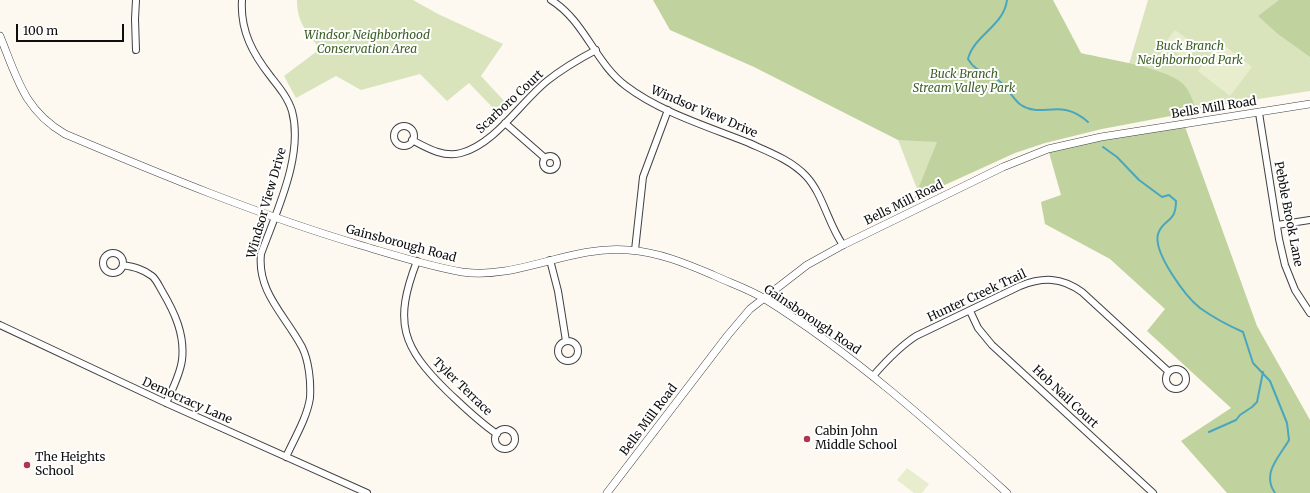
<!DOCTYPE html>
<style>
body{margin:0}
#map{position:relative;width:1310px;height:493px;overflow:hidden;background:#fdf8f0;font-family:Merriweather,serif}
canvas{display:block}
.scale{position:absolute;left:16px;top:24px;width:108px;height:18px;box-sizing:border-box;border:2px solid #0e0e0e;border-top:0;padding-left:5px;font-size:12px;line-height:14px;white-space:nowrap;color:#0e0e0e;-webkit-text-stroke:3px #fff;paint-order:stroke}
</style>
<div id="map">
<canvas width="1310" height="493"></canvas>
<div class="scale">100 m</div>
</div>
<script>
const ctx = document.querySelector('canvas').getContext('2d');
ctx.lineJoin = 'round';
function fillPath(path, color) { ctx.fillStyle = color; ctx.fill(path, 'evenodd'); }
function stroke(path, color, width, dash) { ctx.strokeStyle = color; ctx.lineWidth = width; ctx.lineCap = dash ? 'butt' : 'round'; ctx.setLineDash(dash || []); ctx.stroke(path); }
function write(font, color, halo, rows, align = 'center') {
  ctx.font = font + ' Merriweather,serif'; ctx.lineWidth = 4; ctx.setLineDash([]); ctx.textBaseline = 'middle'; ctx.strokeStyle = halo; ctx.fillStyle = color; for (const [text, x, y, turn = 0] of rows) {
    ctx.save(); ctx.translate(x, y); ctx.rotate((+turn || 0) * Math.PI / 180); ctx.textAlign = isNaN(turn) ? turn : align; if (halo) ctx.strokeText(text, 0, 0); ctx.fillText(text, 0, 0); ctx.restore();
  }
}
const green = new Path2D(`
 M297,0H413L438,14L503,44L481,76L506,103L497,112L469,83L447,101L420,74L361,90L336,76L296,98L284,76L320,49C307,32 297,23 297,0Z
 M1148,0H1310V91L1111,122L1047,137L919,194L890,119L1036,44L1127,71Z`);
const forest = new Path2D(`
 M653,0H1053L1081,53C1106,59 1163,67 1182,83C1190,90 1193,102 1197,111L1102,129L1045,143L1015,153L914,199L937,142L898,140L754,67L670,30Z
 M1279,0H1310V57L1278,34L1258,16Z
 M1184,124L1257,326L1310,420V493H1227L1181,441L1231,408L1147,331L1165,309L1110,259L1045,224L1041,202L1061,195L1048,149Z`);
const pitch = new Path2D(`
 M1175,30L1197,46L1187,60L1165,43Z
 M1220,42L1252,67L1230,96L1198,71Z
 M907,468L929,484L922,493H914L897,480Z`);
const stream = new Path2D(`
 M1007,0C1004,26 974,35 968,59C976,73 986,71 998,80C1007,86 1014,101 1021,105C1042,119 1061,97 1088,122
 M1103,147L1117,157L1139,180L1162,197L1169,195L1176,201C1176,224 1163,218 1158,234C1153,253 1186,297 1200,308C1214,318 1227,325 1243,332L1253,363L1270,381L1287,423L1289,440C1280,456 1261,473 1275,493
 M1209,432L1236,420L1240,415L1252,407L1257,402L1263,372`);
const minor = new Path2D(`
 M242,0C240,31 253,54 271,77C279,87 288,98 292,111C304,156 276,212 261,254C257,292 285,315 302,347C309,361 311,382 310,398C307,418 294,439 286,457
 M551,0C585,21 595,63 626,86C660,112 709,127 749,143C769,152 791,160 806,176C823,194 828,224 843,245
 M136,50L135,19L136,0
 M1259,113L1279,239L1285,265L1295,290L1310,313
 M505,123L545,158
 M394 136a10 10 0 1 1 20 0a10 10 0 1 1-20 0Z
 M412,140C427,148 444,158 461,153C495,144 520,103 547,81C562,69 579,59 596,50
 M543 163a7 7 0 1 1 14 0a7 7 0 1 1-14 0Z
 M1277,225L1310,220
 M635,250L643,177L668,110
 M103 263a10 10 0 1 1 20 0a10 10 0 1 1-20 0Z
 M550,260L558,291L566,341
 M417,261C393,323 402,347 448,392C464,407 479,422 497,434
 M123,265C134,267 143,269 152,276C156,279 159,286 162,291C175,313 185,335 182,360C180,375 172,390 166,403
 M970,311L978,328L992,345L1153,493
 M0,325L166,403L367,493
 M558 351a10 10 0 1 1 20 0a10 10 0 1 1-20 0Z
 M1166 379a10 10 0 1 1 20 0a10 10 0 1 1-20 0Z
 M873,376C886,361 899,347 916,336L1020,286C1043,277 1061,277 1082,292L1169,372
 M495 439a10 10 0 1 1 20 0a10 10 0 1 1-20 0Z`);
const tertiary = new Path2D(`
 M0,36C17,78 24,110 65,134C162,175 259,215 360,245C394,255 427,266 462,272C518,280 570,245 628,250C658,252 685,263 713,275C730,283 749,289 765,299C853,354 931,424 1007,493
 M607,493L728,335L750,309L807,265L843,245L1003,167L1048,149L1101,137L1310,104`);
const markers = [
 [807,439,4,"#af3552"],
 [27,465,4,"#af3552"]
];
const parkNames = [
 ["Windsor Neighborhood",367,36],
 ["Conservation Area",367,50],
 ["Buck Branch",1190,47],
 ["Neighborhood Park",1190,61],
 ["Buck Branch",964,75],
 ["Stream Valley Park",964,89]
];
const streetNames = [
 ["Scarboro Court",510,102,-43],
 ["Bells Mill Road",1214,108,-9],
 ["Windsor View Drive",704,112,23],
 ["Windsor View Drive",267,203,-74],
 ["Bells Mill Road",904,203,-26],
 ["Pebble Brook Lane",1288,214,79],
 ["Gainsborough Road",401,244,15],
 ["Hunter Creek Trail",977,296,-25],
 ["Gainsborough Road",812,320,34],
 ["Tyler Terrace",462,387,44],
 ["Hob Nail Court",1065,397,43],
 ["Democracy Lane",187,401,24],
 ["Bells Mill Road",649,420,-53]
];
const poiNames = [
 ["Cabin John",815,432],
 ["Middle School",815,446],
 ["The Heights",35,458],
 ["School",35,472]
];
fillPath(green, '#d9e4bd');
fillPath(forest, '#c0d39e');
fillPath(pitch, '#e8edce');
stroke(stream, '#49a6be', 2);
stroke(minor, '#414141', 8);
stroke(tertiary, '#414141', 8);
stroke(minor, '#fff', 6);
stroke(tertiary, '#fff', 7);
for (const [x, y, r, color] of markers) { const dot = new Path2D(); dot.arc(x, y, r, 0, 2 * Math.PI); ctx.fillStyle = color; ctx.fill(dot); stroke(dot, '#fff', 1.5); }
write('italic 12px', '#3c5f25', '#fff', parkNames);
write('12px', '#0e0e0e', '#fff', streetNames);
write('12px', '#0e0e0e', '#fff', poiNames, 'left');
</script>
